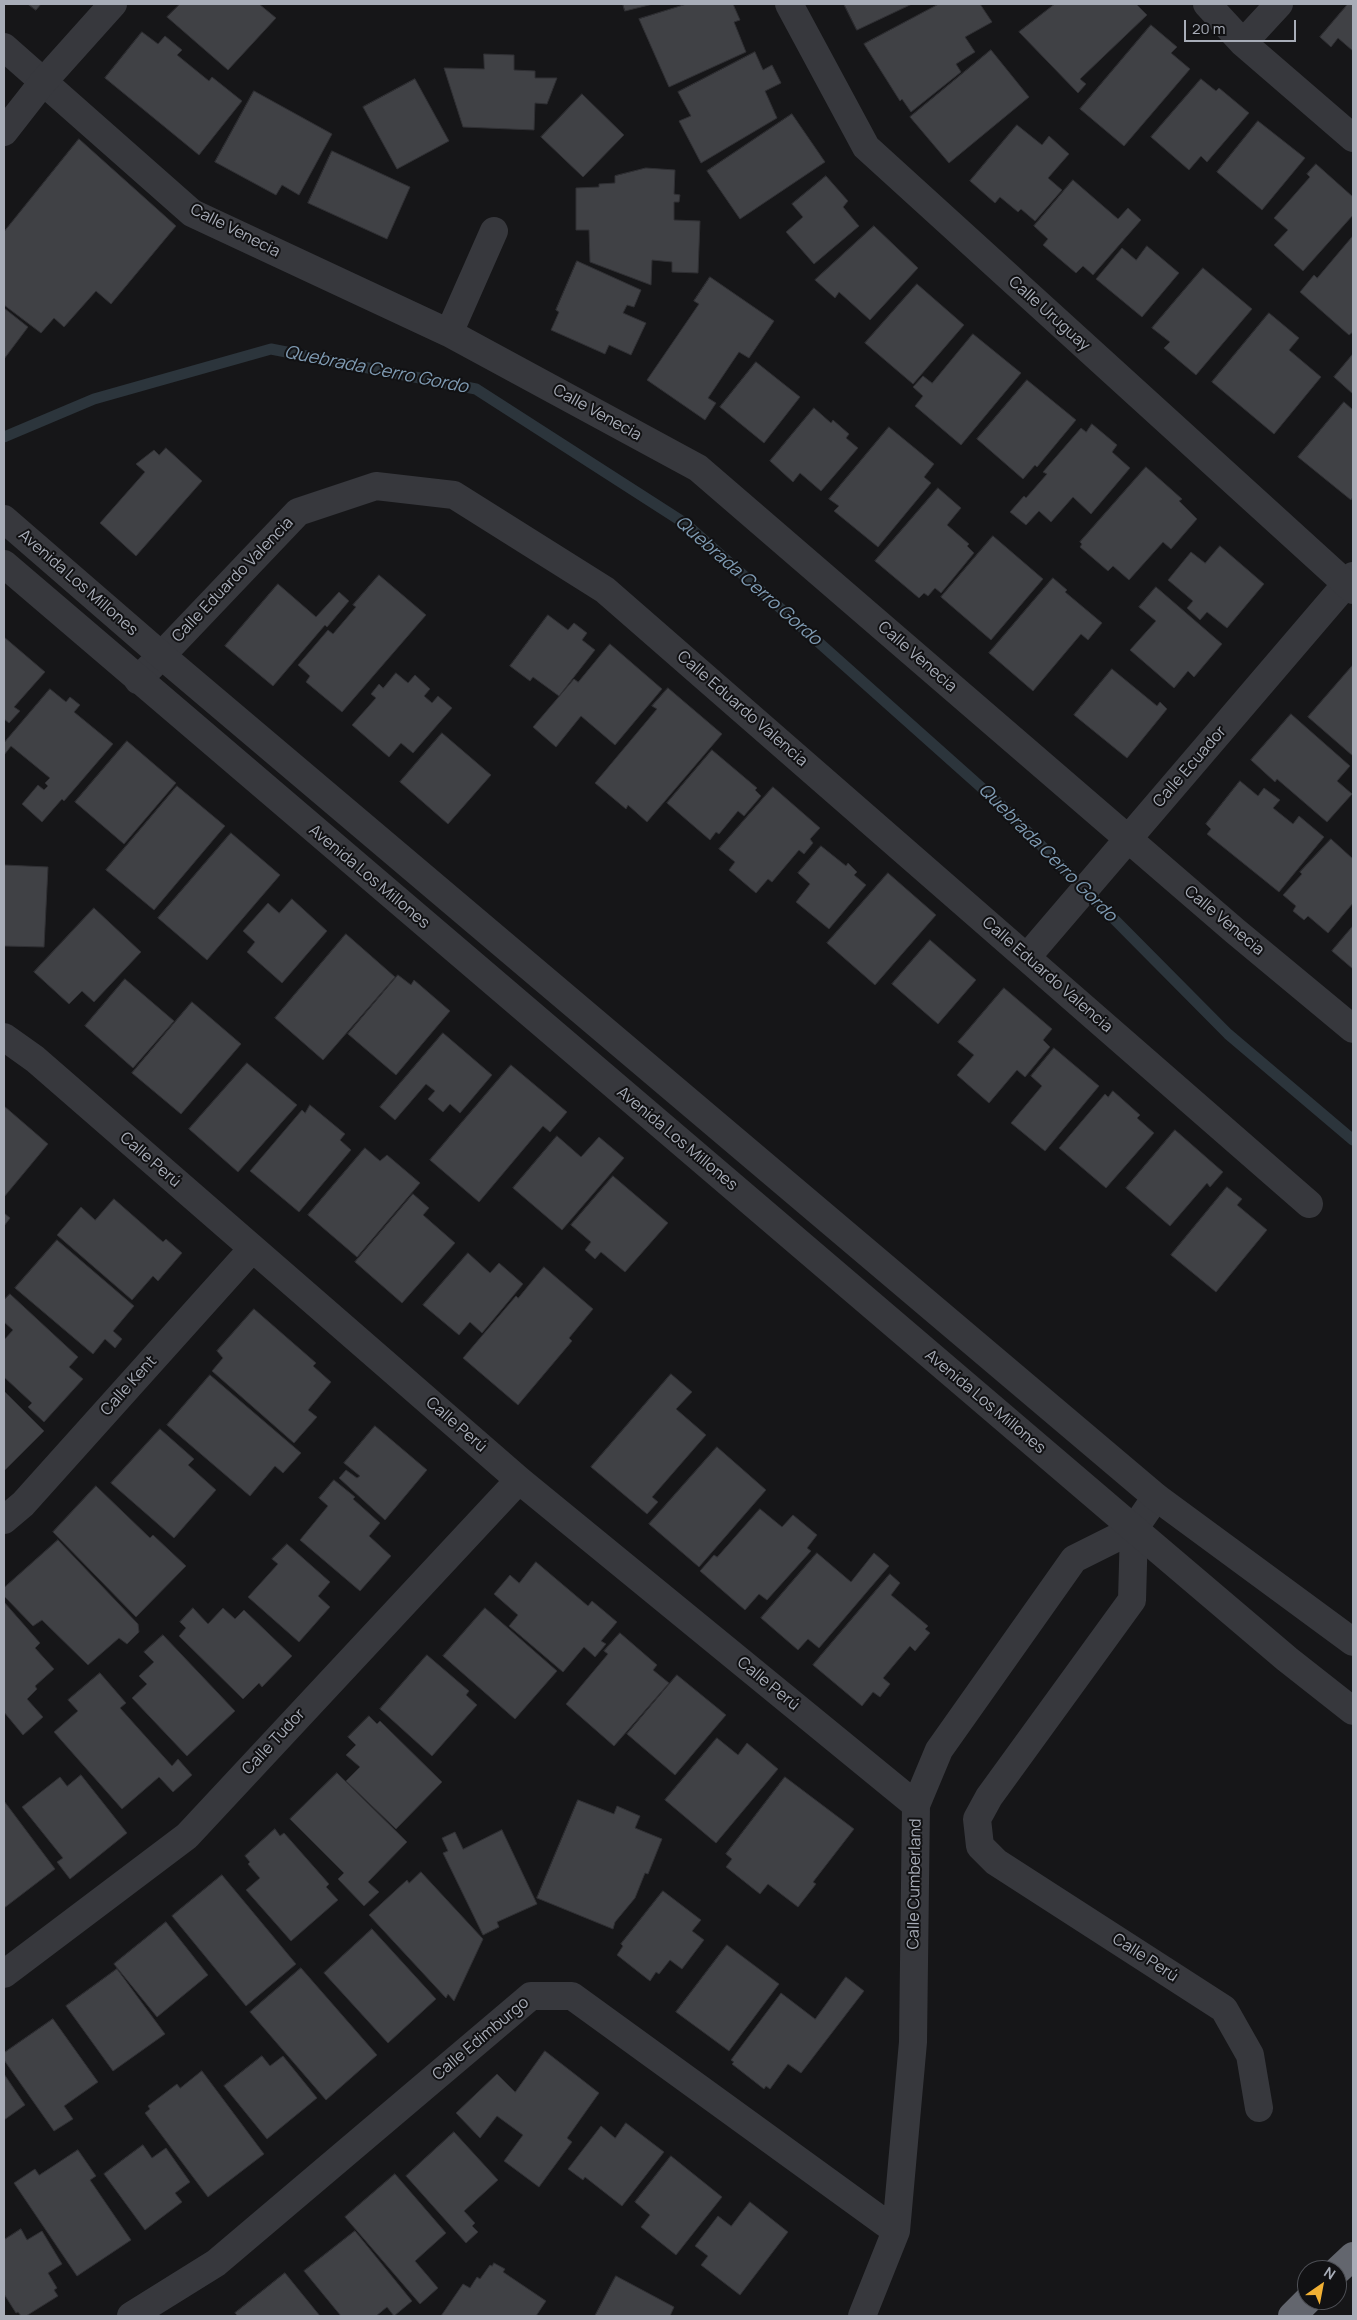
<!DOCTYPE html>
<meta charset="utf-8">
<style>
body{margin:0}
#map{position:relative;width:1357px;height:2320px;overflow:hidden;background:#161618;font-family:Manrope,sans-serif}
canvas{display:block}
.frame{position:absolute;inset:0;border:5px solid #a8adb8;pointer-events:none}
.north{position:absolute;left:1297px;top:2260px;width:50px;height:50px;box-sizing:border-box;background:#111113;border:1px solid #4d4f55;border-radius:50%;rotate:33deg;font-size:14px;font-weight:700;line-height:20px;text-align:center;color:#a8adb8}
.north::after{content:'';display:block;margin:auto;width:18px;height:22px;background:#f2b134;clip-path:polygon(50% 0,100% 100%,50% 72%,0 100%)}
.scale{position:absolute;left:1184px;top:20px;width:112px;height:22px;box-sizing:border-box;border:2px solid #a8adb8;border-top:0;padding-left:6px;font-size:15px;line-height:18px;white-space:nowrap;color:#a8adb8;-webkit-text-stroke:4px #111113;paint-order:stroke}
</style>
<div id="map">
<canvas width="1357" height="2320"></canvas>
<div class="frame"></div>
<div class="north">N</div>
<div class="scale">20 m</div>
</div>
<script>
const ctx = document.querySelector('canvas').getContext('2d');
ctx.lineJoin = 'round';
function stroke(path, color, width, dash) { ctx.strokeStyle = color; ctx.lineWidth = width; ctx.lineCap = dash ? 'butt' : 'round'; ctx.setLineDash(dash || []); ctx.stroke(path); }
function fillPath(path, color) { ctx.fillStyle = color; ctx.fill(path, 'evenodd'); }
function write(font, color, halo, rows, align = 'center') {
  ctx.font = font + ' Manrope,sans-serif'; ctx.lineWidth = 4; ctx.setLineDash([]); ctx.textBaseline = 'middle'; ctx.strokeStyle = halo; ctx.fillStyle = color; for (const [text, x, y, turn = 0] of rows) {
    ctx.save(); ctx.translate(x, y); ctx.rotate((+turn || 0) * Math.PI / 180); ctx.textAlign = isNaN(turn) ? turn : align; if (halo) ctx.strokeText(text, 0, 0); ctx.fillText(text, 0, 0); ctx.restore();
  }
}
const stream = new Path2D(`
 M4,437L94,399L271,349L476,389L686,524L1001,805L1228,1034L1353,1140`);
const building = new Path2D(`
 M28,4H41L36,10Z
 M180,4H259L276,18L228,70L167,17Z
 M623,4H653L625,11Z
 M687,4H733L740,20L734,22L746,52L669,87L639,19Z
 M844,4H912L857,30Z
 M939,4H980L992,22L965,37L975,52L956,64L961,72L911,112L902,99L900,101L864,44Z
 M1055,4H1136L1147,15L1080,79L1086,84L1078,93L1019,32Z
 M1348,4H1353V51L1338,38L1331,47L1320,37Z
 M1151,25L1177,47L1171,53L1190,69L1124,146L1080,109Z
 M142,32L158,44L165,36L182,50L177,55L209,81L212,77L242,101L199,155L105,78Z
 M991,50L1029,97L949,163L910,117Z
 M755,52L763,70L772,65L781,83L765,91L777,118L701,163L679,121L691,116L678,92Z
 M484,54L514,55V70L535,71V78H557L547,104L535,103L534,130L463,127L444,68L484,69Z
 M415,79L449,141L397,169L363,107Z
 M1201,79L1216,91L1219,88L1249,113L1207,162L1201,156L1189,170L1151,137Z
 M254,91L332,134L299,195L282,185L276,195L215,162Z
 M582,94L624,135L583,177L541,137Z
 M792,114L825,162L740,219L707,171Z
 M1258,121L1305,158L1262,210L1217,172Z
 M1017,125L1042,145L1049,136L1069,154L1048,178L1062,190L1035,221L1021,209L1018,212L1000,197L995,203L970,181Z
 M79,139L176,226L111,304L96,291L64,327L54,318L41,333L4,305V232Z
 M332,151L410,187L387,239L308,203Z
 M1316,164L1353,197V215L1303,271L1274,245L1288,230L1274,218L1310,177L1307,174Z
 M646,168L675,170L674,194L680,195L679,202H674V220L700,221L698,273L672,272V262L652,260L651,285L590,262L589,230H576V188L599,187V184L615,183V176Z
 M826,176L848,201L843,207L859,226L814,264L786,232L803,217L792,204Z
 M1073,180L1118,219L1128,208L1141,220L1093,275L1083,266L1076,273L1043,245L1048,239L1034,226Z
 M874,226L918,268L870,320L839,292L835,298L815,280Z
 M1353,236V332L1349,335L1300,292L1314,275L1317,278Z
 M1147,246L1179,273L1142,317L1096,279L1122,248L1136,260Z
 M577,261L641,290L634,307L627,305L623,313L646,323L631,355L609,345L605,354L551,330L559,312L556,310Z
 M1203,268L1252,309L1196,375L1164,348L1170,342L1152,328Z
 M710,277L774,321L749,358L739,352L708,398L716,403L705,420L647,380L699,304L694,301Z
 M917,284L964,325L913,384L865,343Z
 M4,308L28,327L4,359Z
 M1269,313L1299,338L1289,350L1321,377L1274,434L1212,382Z
 M973,334L1021,373L961,445L915,406L923,396L913,387L923,376L932,383Z
 M1353,354V394L1334,377Z
 M756,362L800,397L764,443L720,407Z
 M1027,380L1076,420L1037,467L1035,465L1023,479L977,439Z
 M1344,402L1353,410V497L1351,500L1298,457Z
 M814,408L831,423L833,420L849,434L846,438L858,448L821,491L800,473L793,482L770,461Z
 M1092,424L1117,445L1112,452L1130,468L1091,514L1073,497L1051,522L1039,511L1026,525L1010,512L1024,496L1026,498L1047,474L1043,472L1081,428L1086,432Z
 M889,427L934,464L924,477L931,483L878,547L834,511L839,506L829,499Z
 M166,448L202,481L136,556L100,523L145,472L136,464L154,450L159,455Z
 M1146,467L1182,499L1179,501L1197,519L1171,549L1163,542L1129,580L1113,566L1108,571L1080,547L1082,544L1080,542Z
 M938,488L961,508L947,525L969,544L967,546L974,553L941,593L935,588L928,596L924,593L919,598L875,561Z
 M993,536L1043,579L991,640L941,597Z
 M1220,546L1264,584L1227,628L1207,612L1200,620L1187,608L1193,601L1168,580L1191,552L1205,563Z
 M379,575L426,615L342,712L306,682L310,676L298,665L328,630L333,634L356,607L353,605Z
 M1053,578L1067,590L1065,592L1102,623L1088,640L1081,634L1033,691L989,653Z
 M278,584L316,617L339,592L349,601L327,627L325,625L273,686L225,646Z
 M1156,587L1222,644L1194,677L1188,671L1174,688L1130,650L1156,621L1139,607Z
 M548,615L568,630L574,623L587,633L582,640L595,650L559,696L533,677L530,681L510,666Z
 M4,637L45,672L14,707L20,711L9,723L4,719Z
 M610,644L662,689L615,745L581,716L556,747L533,727L574,679L578,682Z
 M1353,665V756L1308,717Z
 M1112,669L1157,706L1160,702L1167,709L1127,758L1074,715Z
 M396,673L408,683L415,675L430,689L424,696L432,703L438,696L452,708L413,753L401,743L389,757L352,725L376,698L371,694L379,684L383,688Z
 M668,688L722,734L647,822L628,805L626,809L595,783L657,709L652,706Z
 M50,689L66,702L70,697L80,705L74,712L113,744L64,801L62,799L42,822L22,804L38,785L44,790L48,786L45,783L50,778L11,746L4,755V743Z
 M1291,714L1350,766L1337,781L1352,794L1327,822L1277,779L1275,782L1251,760Z
 M442,733L491,775L448,824L400,782Z
 M127,741L176,783L124,844L75,802Z
 M712,750L757,788L755,790L761,796L744,816L738,811L719,834L716,832L710,840L667,803Z
 M1240,781L1258,796L1264,788L1280,800L1273,808L1293,824L1299,816L1324,837L1279,892L1207,834L1211,829L1206,824Z
 M177,786L225,826L154,910L106,870Z
 M773,787L820,828L810,839L813,843L804,854L799,850L772,882L768,879L756,893L729,870L735,862L719,849Z
 M231,833L280,875L207,960L158,918Z
 M1331,839L1353,859V903L1328,933L1308,916L1304,920L1293,911L1296,906L1283,895L1302,874L1300,872Z
 M821,846L846,866L848,863L857,872L854,875L866,885L829,929L796,902L810,884L798,873Z
 M4,865L48,867L44,947L4,946Z
 M888,873L936,915L875,985L827,943Z
 M292,899L327,931L282,983L247,952L255,942L243,931L268,903L279,913Z
 M94,908L141,952L94,1002L82,991L69,1004L34,972Z
 M1353,926V969L1332,951Z
 M346,934L395,977L323,1060L275,1018Z
 M930,940L976,980L938,1024L892,984Z
 M398,975L411,985L414,980L450,1011L396,1075L348,1034Z
 M125,979L174,1021L133,1068L85,1026Z
 M1004,988L1052,1029L1043,1040L1050,1047L1025,1077L1017,1070L989,1103L957,1075L974,1055L958,1042Z
 M192,1002L241,1044L181,1114L132,1073Z
 M443,1033L492,1075L460,1113L450,1104L443,1112L428,1099L435,1091L426,1084L395,1120L380,1107Z
 M1054,1048L1099,1086L1045,1151L1011,1123L1042,1086L1031,1076Z
 M247,1063L297,1105L238,1172L189,1129Z
 M511,1065L567,1112L550,1132L543,1126L479,1202L430,1160Z
 M1113,1091L1140,1115L1137,1118L1154,1133L1106,1188L1059,1148L1105,1094L1108,1097Z
 M310,1105L345,1134L340,1140L351,1150L299,1212L250,1171L302,1110L305,1113Z
 M4,1106L48,1144L4,1197Z
 M1175,1130L1223,1172L1210,1187L1207,1183L1170,1226L1126,1188Z
 M557,1136L581,1157L599,1137L624,1158L562,1230L513,1188Z
 M365,1148L380,1161L387,1155L420,1183L357,1257L308,1215Z
 M613,1176L668,1223L625,1272L601,1252L595,1259L585,1250L591,1242L571,1225Z
 M1227,1187L1242,1199L1237,1205L1267,1230L1216,1292L1171,1255Z
 M413,1194L429,1208L423,1215L455,1243L402,1303L355,1262Z
 M114,1199L163,1242L166,1239L182,1253L158,1281L153,1276L132,1300L57,1235L81,1207L95,1220Z
 M4,1213L10,1218L4,1226Z
 M57,1240L134,1306L113,1331L122,1339L115,1348L105,1339L93,1354L15,1288Z
 M468,1253L490,1273L499,1263L523,1284L482,1333L470,1322L459,1335L423,1305Z
 M544,1267L593,1309L569,1338L572,1341L518,1405L463,1358L516,1296L518,1298Z
 M10,1294L78,1357L69,1367L83,1379L44,1422L28,1407L32,1403L4,1377V1340L13,1330L4,1322V1300Z
 M254,1309L316,1363L313,1366L331,1382L308,1410L317,1417L294,1443L212,1371L223,1358L217,1351Z
 M671,1374L692,1392L676,1409L706,1435L652,1497L658,1502L647,1514L591,1467Z
 M210,1375L301,1453L283,1473L275,1466L250,1496L167,1425Z
 M4,1391L44,1431L4,1471Z
 M375,1426L427,1470L385,1520L339,1478L346,1470L357,1478L360,1476L344,1463Z
 M160,1429L194,1459L188,1465L216,1490L174,1538L111,1483Z
 M717,1447L766,1490L699,1567L649,1524Z
 M334,1480L355,1497L353,1499L380,1523L369,1536L391,1556L360,1591L300,1540L328,1506L319,1498Z
 M96,1486L150,1538L153,1535L186,1566L136,1617L53,1532Z
 M760,1509L782,1527L793,1515L817,1535L807,1548L811,1551L767,1600L759,1594L745,1610L700,1571L714,1555L717,1557Z
 M58,1540L138,1624L139,1632L127,1644L119,1638L88,1665L42,1620L33,1626L4,1596V1588Z
 M287,1544L330,1582L318,1596L330,1607L299,1642L248,1597L278,1564L272,1559Z
 M817,1553L851,1582L874,1553L889,1566L819,1648L808,1639L798,1650L761,1618Z
 M536,1562L588,1606L592,1601L617,1622L601,1641L606,1644L595,1657L584,1647L563,1672L509,1626L518,1615L494,1594L510,1575L519,1583Z
 M890,1574L900,1583L891,1595L928,1626L925,1629L930,1633L915,1651L910,1646L883,1678L890,1684L880,1697L873,1692L862,1706L813,1665Z
 M4,1602L40,1643L35,1648L54,1669L35,1686L37,1689L27,1699L43,1717L23,1735L4,1712Z
 M193,1608L208,1624L223,1608L235,1619L244,1610L292,1656L262,1687L259,1683L243,1699L179,1636L186,1628L180,1622Z
 M485,1608L557,1671L515,1719L443,1656Z
 M620,1633L657,1665L653,1670L669,1683L614,1746L566,1704L608,1654L604,1651Z
 M163,1635L235,1711L187,1756L132,1698L147,1684L139,1676L154,1662L144,1652Z
 M427,1655L469,1691L466,1695L477,1705L432,1756L380,1709Z
 M100,1673L126,1703L120,1708L172,1766L178,1759L192,1775L173,1792L159,1777L122,1809L54,1732L78,1711L68,1700Z
 M677,1675L726,1715L675,1775L627,1734Z
 M369,1716L377,1724L380,1721L442,1782L396,1829L346,1781L360,1767L346,1755L356,1745L348,1737Z
 M717,1738L738,1755L747,1743L778,1769L716,1843L665,1800Z
 M337,1773L407,1842L368,1882L379,1892L364,1906L338,1879L344,1873L290,1819Z
 M81,1775L127,1833L70,1879L57,1862L63,1858L22,1807L60,1777L67,1786Z
 M785,1777L854,1829L813,1882L816,1884L798,1907L768,1884L760,1894L726,1867L732,1859L726,1854Z
 M578,1800L614,1814L617,1806L640,1816L635,1828L662,1839L648,1874L645,1873L635,1898L615,1922L613,1929L537,1898Z
 M4,1801L55,1869L4,1908Z
 M275,1829L280,1836L284,1833L329,1884L326,1887L338,1900L291,1941L246,1890L260,1878L248,1864L250,1862L245,1856Z
 M502,1830L537,1904L497,1922L499,1927L483,1935L443,1853L448,1851L442,1838L455,1832L463,1849Z
 M421,1872L483,1939L454,2001L448,1994L446,1998L369,1915L407,1880L409,1883Z
 M222,1875L296,1964L246,2006L172,1916Z
 M663,1891L701,1920L692,1931L704,1940L682,1969L670,1960L659,1974L656,1972L650,1981L617,1955L623,1946L621,1944Z
 M166,1922L208,1975L157,2017L114,1964Z
 M372,1929L436,1999L388,2043L324,1973Z
 M727,1945L779,1984L729,2051L676,2012Z
 M301,1968L377,2055L326,2100L250,2012Z
 M117,1969L165,2034L113,2071L66,2006Z
 M846,1977L864,1991L801,2073L788,2064L770,2089L766,2086L764,2089L732,2064L734,2062L731,2060L781,1993L815,2019Z
 M53,2019L98,2082L64,2106L73,2119L54,2131L4,2060V2053Z
 M545,2051L599,2093L567,2138L572,2142L539,2187L504,2161L523,2135L497,2116L480,2138L456,2113L497,2074L515,2092Z
 M262,2056L270,2066L283,2056L317,2098L267,2139L224,2086Z
 M202,2071L264,2154L208,2197L145,2113L150,2109L148,2106L177,2084L180,2088Z
 M4,2074L25,2105L4,2120Z
 M626,2123L664,2152L622,2206L585,2177L583,2180L568,2169L601,2126L615,2138Z
 M454,2132L498,2180L464,2211L475,2223L472,2226L478,2232L466,2243L406,2176Z
 M143,2145L152,2158L166,2148L190,2182L175,2193L182,2202L145,2230L104,2174Z
 M78,2150L96,2176L90,2180L131,2240L77,2276L14,2183L35,2169L39,2175Z
 M671,2156L722,2197L676,2255L641,2227L650,2215L635,2202Z
 M395,2174L446,2233L415,2261L438,2288L420,2304L345,2217Z
 M750,2202L788,2232L740,2295L701,2265L708,2256L695,2246L718,2216L731,2226Z
 M21,2229L27,2240L42,2231L62,2264L48,2273L57,2288L54,2290L58,2296L26,2316H21L18,2312L16,2313L4,2294V2240Z
 M355,2231L412,2301L394,2316L387,2307L376,2316H341L304,2271Z
 M494,2263L505,2269L503,2272L546,2301L536,2316H441L463,2284L470,2288L477,2277L480,2279L490,2265L492,2266Z
 M285,2273L320,2316H238L235,2313Z
 M616,2276L674,2307L670,2316H595Z`);
const minor = new Path2D(`
 M1207,4L1243,43L1353,138
 M1243,43L1279,4
 M4,47L192,213L449,333L698,468L1235,931L1353,1029
 M449,333L494,231
 M138,680L298,512L376,486L454,495L605,590L1309,1204
 M1027,957L1353,576
 M4,1037L35,1059L519,1480L916,1805
 M1156,1497L1134,1529L1132,1600L989,1797L977,1819L980,1846L996,1862L1224,2009L1250,2055L1259,2108
 M4,1520L23,1504L252,1249
 M4,1974L187,1836L519,1480
 M131,2316L216,2263L531,1996H572L896,2231
 M862,2316L896,2231L913,2042L916,1805L939,1750L1074,1559L1134,1529`);
const tertiary = new Path2D(`
 M789,4L866,147L1353,590
 M4,132L43,82L113,4
 M4,519L161,655L1156,1497L1353,1642
 M4,564L1134,1529L1287,1659L1353,1711`);
const motorway = new Path2D(`
 M1337,2271L1353,2256
 M1292,2316L1308,2300`);
const streetNames = [
 ["Calle Venecia",235,231,27],
 ["Calle Uruguay",1049,314,42],
 ["Calle Venecia",597,413,29],
 ["Calle Eduardo Valencia",233,580,-46],
 ["Avenida Los Millones",78,583,41],
 ["Calle Venecia",917,657,41],
 ["Calle Eduardo Valencia",742,709,41],
 ["Calle Ecuador",1190,767,-49],
 ["Avenida Los Millones",369,877,40],
 ["Calle Venecia",1224,921,40],
 ["Calle Eduardo Valencia",1047,975,41],
 ["Avenida Los Millones",677,1139,40],
 ["Calle Perú",150,1160,41],
 ["Calle Kent",129,1386,-48],
 ["Avenida Los Millones",985,1402,40],
 ["Calle Perú",456,1425,41],
 ["Calle Perú",768,1684,39],
 ["Calle Tudor",274,1742,-47],
 ["Calle Cumberland",915,1884,-89],
 ["Calle Perú",1145,1958,33],
 ["Calle Edimburgo",481,2039,-40]
];
const waterNames = [
 ["Quebrada Cerro Gordo",376,370,11],
 ["Quebrada Cerro Gordo",748,581,41],
 ["Quebrada Cerro Gordo",1047,853,45]
];
stroke(stream, '#2c353c', 11);
fillPath(building, '#404145');
stroke(building, '#303034', 1);
stroke(minor, '#37383d', 28);
stroke(tertiary, '#37383d', 28);
stroke(motorway, '#63666e', 28);
write('16px', '#a8adb8', '#111113', streetNames);
write('italic 18px', '#7f9bb3', '#111113', waterNames);
</script>
